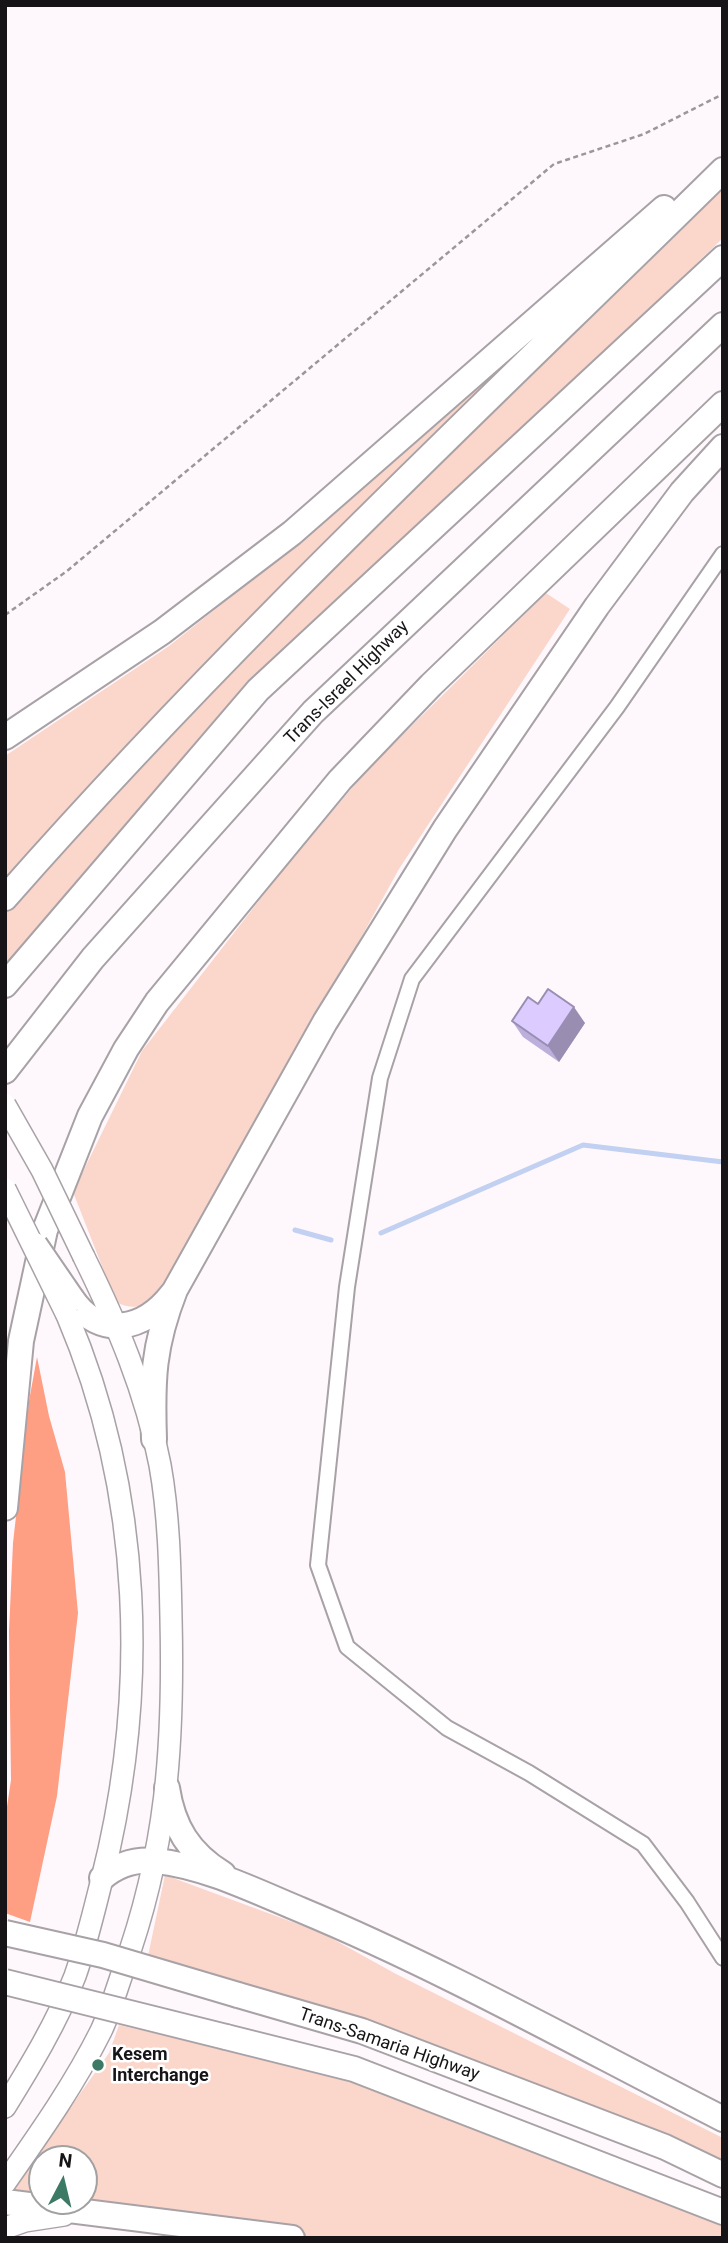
<!DOCTYPE html>
<style>
body{margin:0}
#map{position:relative;width:728px;height:2243px;overflow:hidden;background:#fef8fd;font-family:Roboto,sans-serif}
canvas{display:block}
.frame{position:absolute;inset:0;border:7px solid #161416;pointer-events:none}
.north{position:absolute;left:28px;top:2145px;width:70px;height:70px;box-sizing:border-box;background:#fff;border:2px solid #a2a1a2;border-radius:50%;rotate:7deg;font-size:19px;font-weight:700;line-height:28px;text-align:center;color:#161416}
.north::after{content:'';display:block;margin:auto;width:24px;height:32px;background:#3d7a65;clip-path:polygon(50% 0,100% 100%,50% 72%,0 100%)}
</style>
<div id="map">
<canvas width="728" height="2243"></canvas>
<div class="frame"></div>
<div class="north">N</div>
</div>
<script>
const ctx = document.querySelector('canvas').getContext('2d');
ctx.lineJoin = 'round';
function fillPath(path, color) { ctx.fillStyle = color; ctx.fill(path, 'evenodd'); }
function stroke(path, color, width, dash) { ctx.strokeStyle = color; ctx.lineWidth = width; ctx.lineCap = dash ? 'butt' : 'round'; ctx.setLineDash(dash || []); ctx.stroke(path); }
function write(font, color, halo, rows, align = 'center') {
  ctx.font = font + ' Roboto,sans-serif'; ctx.lineWidth = 5; ctx.setLineDash([]); ctx.textBaseline = 'middle'; ctx.strokeStyle = halo; ctx.fillStyle = color; for (const [text, x, y, turn = 0] of rows) {
    ctx.save(); ctx.translate(x, y); ctx.rotate((+turn || 0) * Math.PI / 180); ctx.textAlign = isNaN(turn) ? turn : align; if (halo) ctx.strokeText(text, 0, 0); ctx.fillText(text, 0, 0); ctx.restore();
  }
}
const green = new Path2D(`
 M723,172V238L505,446L5,967V756L169,646L310,534Z
 M546,593L570,609L399,869L168,1286C150,1302 140,1314 116,1302L73,1192L142,1051L286,866L369,768Z
 M165,1875L322,1933L396,1974L723,2138V2162L148,1956Z
 M119,2025L344,2077L723,2225V2238H311L52,2201H84V2159H42V2200L8,2195L109,2053Z`);
const forest = new Path2D(`
 M37,1357L49,1416L65,1472L78,1613L57,1796L30,1922L5,1913V1820L11,1780L9,1631L13,1543L29,1401Z`);
const stream = new Path2D(`
 M295,1230L331,1240
 M381,1233L583,1145L723,1162`);
const path = new Path2D(`
 M5,615L67,571L554,164L644,134L723,94`);
const street = new Path2D(`
 M723,554L617,707L412,979L380,1078L347,1287L318,1565L347,1647L447,1728L529,1773L643,1844L687,1902L723,1958`);
const primary = new Path2D(`
 M5,2107C31,2065 57,2022 75,1976C86,1945 94,1911 102,1879C149,1693 143,1493 67,1315
 M5,2183C40,2133 74,2085 101,2031C110,2012 116,1991 123,1971C167,1850 174,1746 171,1618C170,1567 169,1515 160,1465C146,1392 117,1324 84,1257
 M5,2228L25,2221L64,2215`);
const highway = new Path2D(`
 M5,737L162,632L292,533L664,208
 M5,898C230,642 480,409 723,170
 M5,985L258,690L723,258
 M5,1071L93,958L313,712L723,325
 M72,1299C100,1340 144,1330 172,1294
 M154,1439C152,1380 153,1346 175,1290L325,1022L445,829L597,606L682,492L723,447
 M5,1508L21,1341L45,1230L90,1116L126,1049L157,1002L340,780L431,685L723,404
 M167,1788C173,1827 189,1853 223,1874
 M102,1878C118,1864 135,1859 156,1861C205,1866 255,1891 301,1910C445,1970 583,2048 723,2119
 M238,1995L362,2031L665,2147L723,2175
 M226,2037L354,2069L723,2212
 M5,2202L292,2238`);
const primaryBridge = new Path2D(`
 M5,1105L42,1170L84,1257
 M5,1189L67,1315`);
const highwayBridge = new Path2D(`
 M35,1245L72,1299
 M5,1933L103,1955L238,1995
 M5,1982L226,2037`);
const wall = new Path2D(`
 M538,1004L585,1023L559,1062L523,1037L512,1021Z`);
const shadedWall = new Path2D(`
 M574,1007L585,1023L559,1062L548,1046Z`);
const building = new Path2D(`
 M548,989L574,1007L548,1046L512,1021L528,997L538,1004Z`);
const markers = [
 [98,2065,7,"#3d7a65"]
];
const streetNames = [
 ["Trans-Israel Highway",347,683,-45],
 ["Trans-Samaria Highway",389,2045,19]
];
const poiNames = [
 ["Kesem",112,2055],
 ["Interchange",112,2076]
];
fillPath(green, '#fbd6cb');
fillPath(forest, '#fe9e82');
stroke(stream, '#c2d0f1', 5);
stroke(street, '#a8a2a7', 18);
stroke(primary, '#a8a2a7', 24);
stroke(highway, '#a8a2a7', 28);
stroke(path, '#9b969a', 2.5, [5, 3.5]);
stroke(street, '#fff', 14);
stroke(primary, '#fff', 21);
stroke(highway, '#fff', 24);
stroke(primaryBridge, '#a8a2a7', 24, []);
stroke(highwayBridge, '#a8a2a7', 28, []);
stroke(primaryBridge, '#fff', 21);
stroke(highwayBridge, '#fff', 24);
fillPath(wall, '#bcafdb');
fillPath(shadedWall, '#998eb2');
fillPath(building, '#dbcbff');
stroke(building, '#998eb2', 2);
for (const [x, y, r, color] of markers) { const dot = new Path2D(); dot.arc(x, y, r, 0, 2 * Math.PI); ctx.fillStyle = color; ctx.fill(dot); stroke(dot, '#fff', 2.5); }
write('18px', '#161416', '#fff', streetNames);
write('bold 18px', '#161416', '#fff', poiNames, 'left');
</script>
